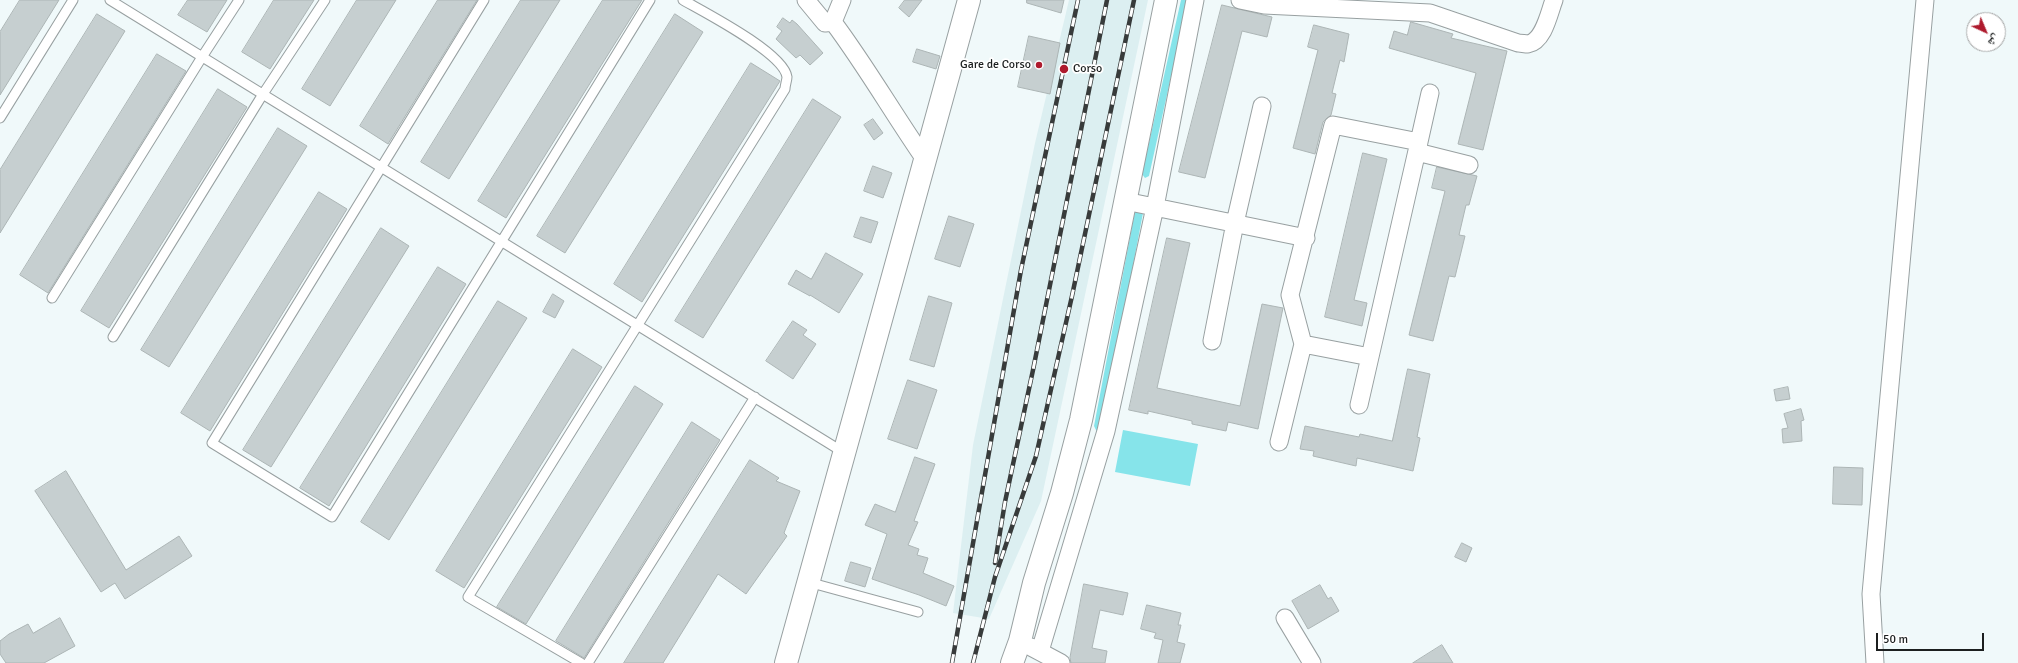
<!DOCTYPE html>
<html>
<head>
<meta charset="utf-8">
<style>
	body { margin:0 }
	#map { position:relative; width:2018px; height:663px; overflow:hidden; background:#f0f9fa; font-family:Signika,"Noto Naskh Arabic",sans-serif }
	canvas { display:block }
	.north { position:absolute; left:1966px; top:12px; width:40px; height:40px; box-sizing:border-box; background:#fff; border:1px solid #a4a5a5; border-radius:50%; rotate:136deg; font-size:11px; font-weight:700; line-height:16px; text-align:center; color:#1c1f1f }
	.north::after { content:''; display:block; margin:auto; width:14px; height:18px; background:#ae1a2d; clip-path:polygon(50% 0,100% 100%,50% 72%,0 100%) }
	.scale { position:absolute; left:1876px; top:633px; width:108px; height:18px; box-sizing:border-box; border:2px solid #1c1f1f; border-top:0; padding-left:5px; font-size:12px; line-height:14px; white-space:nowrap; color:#1c1f1f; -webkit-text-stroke:3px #fff; paint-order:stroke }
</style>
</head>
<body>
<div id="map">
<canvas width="2018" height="663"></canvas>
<div class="north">ش</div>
<div class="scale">50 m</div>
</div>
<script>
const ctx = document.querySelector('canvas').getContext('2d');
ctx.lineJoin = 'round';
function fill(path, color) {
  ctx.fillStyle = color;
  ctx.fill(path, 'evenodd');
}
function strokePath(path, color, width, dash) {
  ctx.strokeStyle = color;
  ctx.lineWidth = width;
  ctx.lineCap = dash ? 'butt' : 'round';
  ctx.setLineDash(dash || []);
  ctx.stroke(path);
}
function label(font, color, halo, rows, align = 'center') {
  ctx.font = font + ' Signika,sans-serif';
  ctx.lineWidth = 3.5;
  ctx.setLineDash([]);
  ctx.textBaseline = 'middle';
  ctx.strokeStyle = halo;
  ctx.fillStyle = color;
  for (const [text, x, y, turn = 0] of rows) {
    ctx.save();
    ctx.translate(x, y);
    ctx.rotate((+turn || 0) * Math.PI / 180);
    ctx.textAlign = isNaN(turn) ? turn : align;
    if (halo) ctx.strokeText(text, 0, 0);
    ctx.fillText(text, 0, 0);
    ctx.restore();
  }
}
fill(new Path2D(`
	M1069,0H1148L1041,501L989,619L953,613L973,445L1035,143Z`), '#dceff1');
fill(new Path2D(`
	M1181,0H1188L1149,176L1145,178L1142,174Z
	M1135,211L1143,213L1102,428L1097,432L1094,426Z
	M1123,430L1198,444L1190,486L1115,472Z`), '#86e4ea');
const building = new Path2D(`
	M20,0H59L0,95V32Z
	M188,0H227L207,32L178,15Z
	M274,0H314L270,69L242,52Z
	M357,0H396L330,106L302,89Z
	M438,0H477L388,144L360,126Z
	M521,0H560L449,179L421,162Z
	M603,0H642L506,218L478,201Z
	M905,0H922L909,17L899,8Z
	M1027,0H1064L1061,13L1027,3Z
	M1222,5L1272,17L1267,37L1242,31L1205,178L1179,172Z
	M97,14L125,31L0,233V170Z
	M675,14L703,32L565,253L537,236Z
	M783,18L790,23L792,20L797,24L823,53L810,65L800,55L796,58L776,39L782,31L777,27Z
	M1411,22L1453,34L1451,38L1507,51L1483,150L1458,144L1476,73L1389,48L1394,31L1407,35Z
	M1314,25L1349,34L1344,62L1340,60L1332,93L1336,94L1331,115L1323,122L1315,154L1293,148L1318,50L1308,47Z
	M1029,36L1060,43L1050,94L1018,87Z
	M917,49L940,56L936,69L913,62Z
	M157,54L186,71L48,293L20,275Z
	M751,63L780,81L642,302L614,284Z
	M218,89L247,107L109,328L81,311Z
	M813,99L841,117L703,338L675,321Z
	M873,119L883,133L874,140L864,125Z
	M278,128L307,146L169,367L141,350Z
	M1363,153L1387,159L1354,300L1367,303L1362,326L1325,317Z
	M873,166L892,173L883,198L864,191Z
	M1437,167L1477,176L1469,205H1466L1459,235L1465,236L1455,277L1449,276L1433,341L1409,335L1445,191L1432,188Z
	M319,192L347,209L210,431L181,413Z
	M949,216L974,224L960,267L935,259Z
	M861,217L878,222L871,243L854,237Z
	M381,228L409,246L271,467L243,450Z
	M1167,238L1190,243L1157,388L1240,406L1262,304L1283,308L1258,429L1228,422L1226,431L1192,424V421L1148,411V414L1129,410Z
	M826,253L863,274L839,313L810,295V296L788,284L796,270L811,279Z
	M438,267L466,284L329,506L300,488Z
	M553,294L564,301L555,318L543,312Z
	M929,296L952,303L934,367L910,360Z
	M498,301L527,318L389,540L361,522Z
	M793,321L807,330L803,335L816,344L793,379L766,361Z
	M573,349L602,367L464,588L436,571Z
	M1408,369L1430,374L1417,437L1420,438L1413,471L1357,458L1356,466L1313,456L1314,451L1300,449L1305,426L1359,437L1360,434L1392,441Z
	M908,380L937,390L917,449L888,439Z
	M635,386L663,404L526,624L497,607Z
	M1788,387L1790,399L1776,401L1774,390Z
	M1801,409L1804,420L1801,421L1802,441L1783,443L1782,429L1788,428L1784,414Z
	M692,422L720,440L584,658L556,641Z
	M915,457L935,464L914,521L918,522L908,545L919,549L917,555L928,558L923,573L954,586L946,606L919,595L872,579L887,534L865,525L875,504L895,512Z
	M750,460L779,478L776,481L800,491L784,533L787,536L746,594L718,574L663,663H624Z
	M1834,467L1863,468L1862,505L1833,504Z
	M66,471L126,570L179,536L192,556L125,599L115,583L101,592L35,491Z
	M1462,543L1472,548L1466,562L1455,557Z
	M851,562L871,568L865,587L845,581Z
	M1084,584L1128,593L1123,615L1100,610L1092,648L1107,651L1105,663H1071L1070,658Z
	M1320,585L1328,599L1331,597L1339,611L1308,629L1292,601Z
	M1147,605L1181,613L1178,625H1181L1177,642L1185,644L1180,663H1158L1163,640L1154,638L1156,633L1141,629Z
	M60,618L75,646L44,663H6L0,654V641L9,634L28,624L33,633Z
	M1442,645L1453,663H1413Z`);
fill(building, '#c6cfd0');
strokePath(building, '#acb5b5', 1);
const lane = new Path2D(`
	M110,0L843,452
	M484,0L212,443L332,517L650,0
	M0,118L73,0
	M52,298L202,57L239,0
	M113,337L263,94L325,0
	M808,582L918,612
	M581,663L468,597L785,89C785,85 787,80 787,77C784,53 704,12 683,0
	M588,663L755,397`);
const street = new Path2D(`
	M806,0L825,23L833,22
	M1240,0L1264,5L1430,13L1518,43C1521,43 1525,44 1528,44C1544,41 1549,13 1554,0
	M833,22C866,66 894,115 926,161
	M833,22L842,0
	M1419,142L1430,93
	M1417,152L1469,165
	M1125,201L1306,238
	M1212,341L1235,223L1262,106
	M1359,405L1419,142L1333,125L1290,295L1303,344L1370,357
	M1279,442L1303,344
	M1285,618L1312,663
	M1031,647L1061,663
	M1040,651L1106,431L1155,207L1195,0
	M1875,663L1871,594L1925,0`);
const secondary = new Path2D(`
	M1012,663L1020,641L1034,583L1062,493L1081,420L1166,0`);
const primary = new Path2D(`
	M786,663C846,442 910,221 969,0`);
strokePath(lane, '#98a0a1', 11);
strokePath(street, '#98a0a1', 19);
strokePath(secondary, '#98a0a1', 24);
strokePath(primary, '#98a0a1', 24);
strokePath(lane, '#fff', 9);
strokePath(street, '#fff', 17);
strokePath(secondary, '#fff', 22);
strokePath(primary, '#fff', 22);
const rail = new Path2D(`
	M995,563L1005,502L1033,370L1107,0
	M952,663L1021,270L1078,0
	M973,663L995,577L1036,456L1072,296L1134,0`);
strokePath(rail, '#383b3b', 4.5);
strokePath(rail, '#fff', 3, [9]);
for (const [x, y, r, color] of [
	[1039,65,4,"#ae1a2d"],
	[1064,69,5,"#ae1a2d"]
]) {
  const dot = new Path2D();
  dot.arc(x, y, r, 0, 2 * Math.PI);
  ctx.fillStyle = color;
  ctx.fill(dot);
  strokePath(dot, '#fff', 1.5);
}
label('12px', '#1c1f1f', '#fff', [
	["Gare de Corso",1031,65],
	["Corso",1073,69,"left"]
], 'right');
</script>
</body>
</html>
